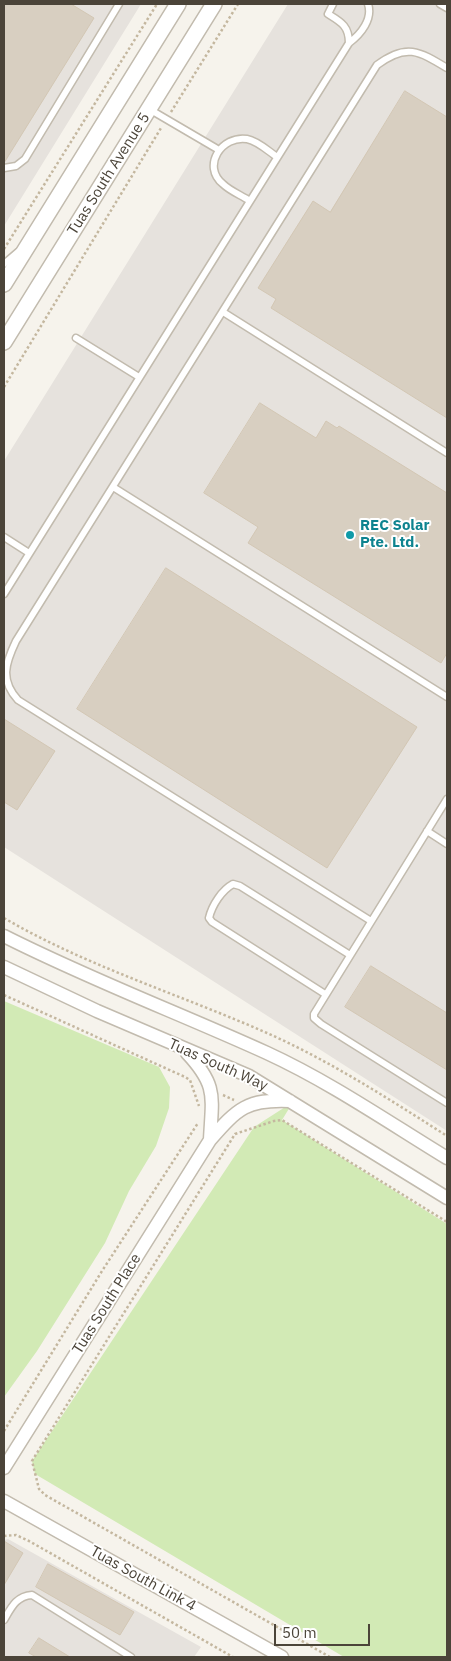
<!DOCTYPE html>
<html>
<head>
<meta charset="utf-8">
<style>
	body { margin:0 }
	#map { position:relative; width:451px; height:1661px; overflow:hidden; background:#f6f3ec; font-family:"IBM Plex Sans",sans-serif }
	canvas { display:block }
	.frame { position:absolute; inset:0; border:5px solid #4b4439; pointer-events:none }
	.scale { position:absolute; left:274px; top:1624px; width:96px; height:22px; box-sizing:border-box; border:2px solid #4b4439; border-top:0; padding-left:6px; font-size:15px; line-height:18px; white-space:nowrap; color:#4b4439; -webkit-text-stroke:4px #fff; paint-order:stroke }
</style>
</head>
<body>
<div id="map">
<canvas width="451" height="1661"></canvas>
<div class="frame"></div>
<div class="scale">50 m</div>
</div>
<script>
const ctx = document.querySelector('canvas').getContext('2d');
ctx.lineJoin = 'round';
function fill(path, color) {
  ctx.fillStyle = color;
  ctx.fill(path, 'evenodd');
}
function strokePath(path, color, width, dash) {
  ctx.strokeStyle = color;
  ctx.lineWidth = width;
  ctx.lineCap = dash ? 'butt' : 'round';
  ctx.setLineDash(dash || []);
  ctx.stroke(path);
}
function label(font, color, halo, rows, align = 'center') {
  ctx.font = font + ' "IBM Plex Sans",sans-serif';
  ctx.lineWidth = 4;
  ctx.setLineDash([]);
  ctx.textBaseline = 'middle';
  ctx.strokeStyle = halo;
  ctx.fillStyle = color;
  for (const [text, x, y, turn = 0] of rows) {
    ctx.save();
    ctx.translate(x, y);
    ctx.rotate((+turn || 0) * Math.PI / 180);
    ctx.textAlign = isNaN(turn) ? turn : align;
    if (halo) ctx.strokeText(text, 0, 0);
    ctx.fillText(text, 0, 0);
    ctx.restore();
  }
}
fill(new Path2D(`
	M4,4H141L4,226Z
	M288,4H447V1131L4,847V461Z
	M8,1539L201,1647L194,1657H4V1540Z`), '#e6e2dd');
fill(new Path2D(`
	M4,1001L159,1067L170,1087L169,1108L156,1146L129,1191L105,1243L37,1351L4,1397Z
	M293,1102L282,1120L447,1224V1657H344L35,1474L32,1461L254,1127Z`), '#d2eab5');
const building = new Path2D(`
	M4,4H71L94,18L4,163Z
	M405,91L447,117V418L271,308L276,299L258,288L313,201L330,212Z
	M260,403L316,438L326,421L337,428L339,426L447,493V653L441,663L248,543L258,527L204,493Z
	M166,568L417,727L327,868L77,709Z
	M4,719L55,751L17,810L4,802Z
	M371,966L447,1013V1070L345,1007Z
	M4,1541L23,1553L4,1585Z
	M48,1564L134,1612L120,1635L36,1587Z
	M39,1638L52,1646L70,1657H36L29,1653Z`);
fill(building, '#d8cfc1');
strokePath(building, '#d3c7b4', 1);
const service = new Path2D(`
	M333,4L328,14C341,22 349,26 349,43
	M440,4L447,8
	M149,109L219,150
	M4,168L16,166L25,159L119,4
	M250,201C241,195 230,191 223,184C201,166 222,135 247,139C258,141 268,151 277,157
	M4,264L18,252
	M223,312L447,453
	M76,338L139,377
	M113,487L447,697
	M4,537L29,553
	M4,594L349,43C361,34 373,19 368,4
	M447,799L314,1014V1018L321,1024L447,1103
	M427,831L447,844
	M371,921L18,700C0,680 5,664 16,641L377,65C406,43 419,51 447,68
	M325,994L212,922L209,918C212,905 222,890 233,884L240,886L350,955
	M4,1620C11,1608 16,1596 32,1595L131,1657`);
const minor = new Path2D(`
	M4,936C91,980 179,1013 267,1053C330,1082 388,1122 447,1158
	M4,967L97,1011L249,1076L447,1198
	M187,1053C218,1086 212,1097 210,1140
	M4,1468L210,1140C238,1108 247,1099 290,1101
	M4,1501L282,1657`);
const tertiary = new Path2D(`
	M4,284L178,4
	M4,342L214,4`);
strokePath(service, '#c2bbae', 9);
strokePath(minor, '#c2bbae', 15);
strokePath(tertiary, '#c2bbae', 18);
strokePath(new Path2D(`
	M171,112L238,4
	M4,249L157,4
	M4,387L161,128
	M4,918C84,965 181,995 267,1033C330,1061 389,1099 447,1136
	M4,995L185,1077L190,1080L199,1106
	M223,1095L234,1100
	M4,1431L102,1271L198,1123
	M4,1536L16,1535L29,1541L233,1657
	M330,1657L45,1495L39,1489L32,1461L235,1134L274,1121L282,1120L447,1222`), '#c4b79f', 2.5, [2.5, 2.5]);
strokePath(service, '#fff', 6);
strokePath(minor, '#fff', 12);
strokePath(tertiary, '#fff', 15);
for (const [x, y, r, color] of [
	[350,535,5,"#0f9aa8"]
]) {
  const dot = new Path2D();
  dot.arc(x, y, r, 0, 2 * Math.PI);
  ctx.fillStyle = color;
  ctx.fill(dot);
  strokePath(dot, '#fff', 2);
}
label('15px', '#4b4439', '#fff', [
	["Tuas South Avenue 5",109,174,-58],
	["Tuas South Way",218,1065,24],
	["Tuas South Place",107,1304,-58],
	["Tuas South Link 4",143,1579,29]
]);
label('bold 15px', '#0d838f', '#fff', [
	["REC Solar",360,526],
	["Pte. Ltd.",360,543]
], 'left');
</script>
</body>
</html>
